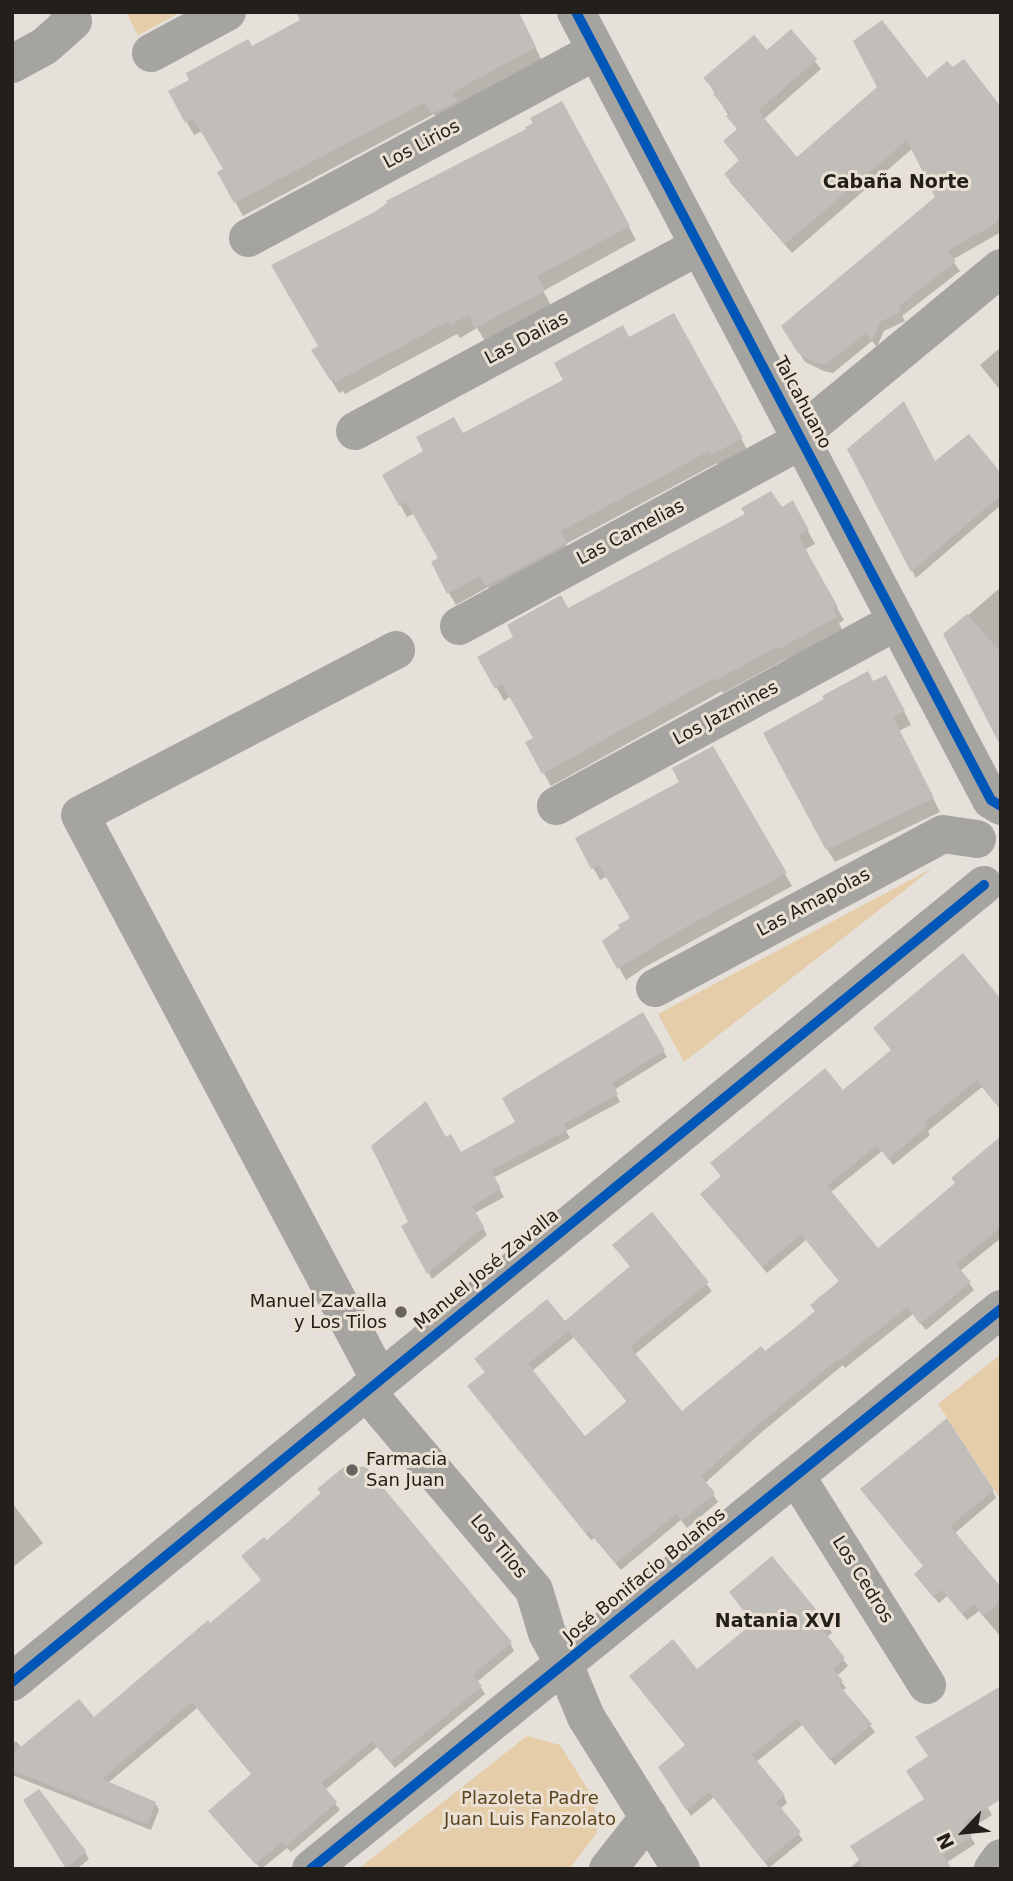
<!DOCTYPE html>
<html>
<head>
<meta charset="utf-8">
<style>
	body { margin:0 }
	#map { position:relative; width:1013px; height:1881px; overflow:hidden; background:#e5e0d9; font-family:"DejaVu Sans",sans-serif }
	canvas { display:block }
	.frame { position:absolute; inset:0; border:14px solid #23201b; pointer-events:none }
	.north { position:absolute; left:929px; top:1797px; width:70px; height:70px; -webkit-text-stroke:5px #eae1d4; paint-order:stroke; rotate:244deg; font-size:19px; font-weight:700; line-height:28px; text-align:center; color:#23201b }
	.north::after { content:''; display:block; margin:auto; width:24px; height:32px; background:#23201b; clip-path:polygon(50% 0,100% 100%,50% 72%,0 100%) }
</style>
</head>
<body>
<div id="map">
<canvas width="1013" height="1881"></canvas>
<div class="frame"></div>
<div class="north">N</div>
</div>
<script>
const ctx = document.querySelector('canvas').getContext('2d');
ctx.lineJoin = 'round';
function fill(path, color) {
  ctx.fillStyle = color;
  ctx.fill(path, 'evenodd');
}
function strokePath(path, color, width, dash) {
  ctx.strokeStyle = color;
  ctx.lineWidth = width;
  ctx.lineCap = dash ? 'butt' : 'round';
  ctx.setLineDash(dash || []);
  ctx.stroke(path);
}
function label(font, color, halo, rows, align = 'center') {
  ctx.font = font + ' "DejaVu Sans",sans-serif';
  ctx.lineWidth = 6;
  ctx.setLineDash([]);
  ctx.textBaseline = 'middle';
  ctx.strokeStyle = halo;
  ctx.fillStyle = color;
  for (const [text, x, y, turn = 0] of rows) {
    ctx.save();
    ctx.translate(x, y);
    ctx.rotate((+turn || 0) * Math.PI / 180);
    ctx.textAlign = isNaN(turn) ? turn : align;
    if (halo) ctx.strokeText(text, 0, 0);
    ctx.fillText(text, 0, 0);
    ctx.restore();
  }
}
fill(new Path2D(`
	M126,12H181L138,35Z
	M933,868L684,1062L658,1014Z
	M1001,1354V1500L938,1404Z
	M527,1736L560,1745L594,1799L597,1833L569,1869H358Z`), '#e6cda9');
fill(new Path2D(`
	M518,12L542,61L441,126L434,114L243,216L219,173L225,170L202,131L194,135L170,92L251,48Z
	M791,31L821,69L764,119L797,159L927,80L1001,110V232L952,260L960,271L902,316L905,321L884,331L877,347L872,341L833,373L824,371L805,362L783,326L937,197L913,148L792,253L731,183L726,174L740,162L725,142L738,131L706,79L767,52Z
	M569,116L636,240L543,291L551,305L485,341L477,328L460,338L457,334L345,394L343,391L339,393L314,351Z
	M673,316L748,451L720,467L717,463L566,544L572,556L495,598L488,587L456,605L449,593L441,559L415,513L407,517L384,475L566,381L629,339Z
	M1001,347V391L980,365Z
	M849,449L935,464L1000,494L1001,505L916,578Z
	M781,509L800,516L815,544L804,550L844,620L839,623L843,631L788,661L786,659L723,693L722,691L551,786L527,743L535,738L511,696L504,701L480,657L568,610Z
	M1001,587V743L945,635Z
	M873,684L893,690L911,725L899,731L940,812L835,862L827,849Z
	M712,748L792,886L645,967L626,980L604,941L632,919L608,876L600,880L577,839L682,782Z
	M1001,1002V1110L982,1087L928,1131L930,1135L893,1165L882,1151L830,1193L877,1250L957,1184L1001,1139V1238L960,1271L974,1290L926,1330L913,1314L845,1368L843,1365L763,1431L705,1483L718,1502L687,1528L681,1520L621,1570L594,1538L591,1540L469,1387L565,1323L631,1268L614,1245L651,1214L712,1291L634,1355L682,1413L765,1353L816,1312L840,1282L806,1240L767,1273L702,1194L722,1178L712,1164L843,1093ZM574,1337L628,1403L585,1438L532,1371Z
	M642,1014L667,1057L614,1090L620,1102L566,1131L570,1138L493,1178L504,1197L475,1213L487,1235L432,1279L404,1226L410,1223L445,1139L460,1154L517,1123Z
	M992,1490L996,1498L954,1534L1001,1590V1637L979,1611L967,1620L947,1596L939,1603L920,1581L925,1567L867,1496Z
	M12,1503L43,1543L12,1568Z
	M731,1593L828,1626L832,1633L826,1637L848,1666L837,1676L846,1688L842,1691L875,1732L835,1765L802,1725L756,1762L784,1796L787,1803L780,1809L803,1840L769,1868L714,1797L691,1816L664,1774L686,1746L697,1671L755,1624Z
	M510,1643L514,1651L477,1682L485,1694L395,1768L377,1747L325,1790L340,1810L291,1852L287,1848L261,1869L220,1824L215,1816L253,1776L197,1708L108,1783L155,1803L159,1810L151,1830L12,1775V1744L16,1741L22,1748L94,1719Z
	M1001,1686V1792L985,1803L992,1815L967,1831L975,1844L946,1863L948,1869H849L926,1800L930,1757L918,1738Z
	M26,1800L85,1852L89,1859L77,1869H67Z`), '#0003');
fill(new Path2D(`
	M296,12H519L536,47L453,92L457,101L432,114L425,102L234,203L217,172L223,169L193,118L185,123L168,91L189,80L186,73L248,39L252,46L300,20Z
	M882,20L927,78L947,61L953,67L964,59L1001,107V218L991,226L947,251L956,261L898,307L901,311L880,322L872,340L865,333L827,364L817,363L798,353L781,326L935,197L907,140L785,244L724,174L739,160L723,141L737,129L726,116L729,113L713,94L716,92L703,78L754,35L767,50L791,29L817,59L758,111L797,157L877,87L853,41Z
	M562,101L630,226L537,276L545,291L475,328L469,315L450,325L448,321L336,382L334,378L330,380L311,350L318,346L271,265L350,225L376,211L387,203L386,201L526,129L525,127L533,123L530,118Z
	M674,313L743,438L711,455L709,451L561,531L567,543L486,586L480,576L447,594L431,562L438,558L406,502L399,506L382,475L423,451L416,437L454,417L463,433L563,380L554,363L623,325L629,337Z
	M904,401L935,461L969,434L1001,473V495L911,572L847,449Z
	M771,491L782,507L793,500L799,512L809,530L798,536L838,607L833,609L837,617L779,649L777,647L714,681L713,679L542,774L525,742L533,738L502,684L495,689L477,657L513,637L507,625L561,595L568,608L745,514L741,508Z
	M967,614L1001,653V747L943,634Z
	M868,671L873,681L886,675L905,711L893,717L934,798L826,850L763,733L824,699L822,696Z
	M713,746L787,873L691,924L617,969L602,941L620,928L618,925L630,918L599,865L591,869L575,838L679,782L672,768Z
	M963,953L1001,999V1110L977,1080L924,1123L927,1126L888,1159L877,1145L827,1186L878,1248L955,1183L951,1178L1001,1136V1227L956,1264L971,1282L920,1324L907,1307L839,1361L838,1359L759,1424L701,1476L715,1493L682,1521L676,1514L616,1563L589,1531L586,1534L467,1386L485,1372L474,1359L547,1299L565,1321L630,1266L612,1245L652,1212L709,1282L630,1347L682,1411L761,1346L765,1351L791,1331L815,1311L810,1305L839,1281L801,1234L762,1267L700,1194L721,1176L710,1163L825,1068L843,1090L891,1050L873,1028ZM568,1331L627,1401L585,1436L528,1364Z
	M643,1012L665,1050L612,1083L618,1094L564,1124L568,1130L491,1170L501,1189L472,1206L484,1227L427,1274L401,1226L408,1222L371,1146L426,1101L446,1137L451,1134L461,1152L515,1122L502,1098Z
	M947,1418L994,1490L950,1526L1001,1587V1601L983,1616L974,1604L962,1614L942,1590L933,1597L914,1574L923,1566L860,1489Z
	M345,1466L366,1467L512,1642L473,1675L482,1686L390,1762L372,1741L321,1783L337,1802L286,1846L282,1842L255,1864L208,1811L251,1774L192,1702L102,1779L156,1802L147,1824L12,1770V1754L79,1699L94,1717L208,1620L210,1623L261,1580L241,1556L264,1537L267,1540L321,1493L317,1489Z
	M772,1556L829,1625L823,1630L845,1658L833,1669L843,1681L838,1684L872,1724L830,1760L797,1719L752,1755L785,1795L776,1802L801,1832L764,1862L709,1792L686,1810L658,1767L685,1745L629,1676L673,1639L697,1669L753,1623L729,1592Z
	M1001,1686V1799L964,1823L972,1836L943,1855L952,1869H865L850,1846L924,1799L906,1771L928,1756L915,1737Z
	M39,1789L86,1851L66,1869L23,1800Z`), '#c1beb9');
strokePath(new Path2D(`
	M576,12L991,800L1001,806
	M151,53L227,12
	M12,64L45,46L73,21L69,12
	M248,238L596,51
	M355,431L699,246
	M799,435L1001,268
	M459,626L802,440
	M556,806L897,621
	M655,988L943,834L977,839
	M380,1380L80,815L396,650
	M366,1391L534,1590L547,1633L564,1664L586,1717L681,1869
	M796,1476L927,1685
	M12,1682L984,885
	M311,1869L1001,1309
	M608,1869L649,1817
	M993,1869L1001,1858`), '#a5a4a1', 38);
strokePath(new Path2D(`
	M576,12L991,800L1001,806
	M12,1682L984,885
	M311,1869L1001,1309`), '#0057b8', 10);
for (const [x, y, r, color] of [
	[401,1312,7,"#67635e"],
	[352,1470,7,"#67635e"]
]) {
  const dot = new Path2D();
  dot.arc(x, y, r, 0, 2 * Math.PI);
  ctx.fillStyle = color;
  ctx.fill(dot);
  strokePath(dot, '#eae1d4', 2.5);
}
label('18px', '#23201b', '#eae1d4', [
	["Los Lirios",422,145,-28],
	["Las Dalias",527,339,-28],
	["Talcahuano",802,403,62],
	["Las Camelias",631,533,-28],
	["Los Jazmines",726,714,-28],
	["Las Amapolas",814,903,-28],
	["Manuel José Zavalla",487,1270,-39],
	["Los Tilos",498,1547,50],
	["José Bonifacio Bolaños",645,1576,-39],
	["Los Cedros",862,1580,58]
]);
label('18px', '#23201b', '#eae1d4', [
	["Manuel Zavalla",387,1302],
	["y Los Tilos",387,1323],
	["Farmacia",366,1460,"left"],
	["San Juan",366,1481,"left"]
], 'right');
label('18px', '#5b441e', '#eae1d4', [
	["Plazoleta Padre",530,1799],
	["Juan Luis Fanzolato",530,1820]
]);
label('bold 19px', '#23201b', '#eae1d4', [
	["Cabaña Norte",896,183],
	["Natania XVI",778,1622]
]);
</script>
</body>
</html>
